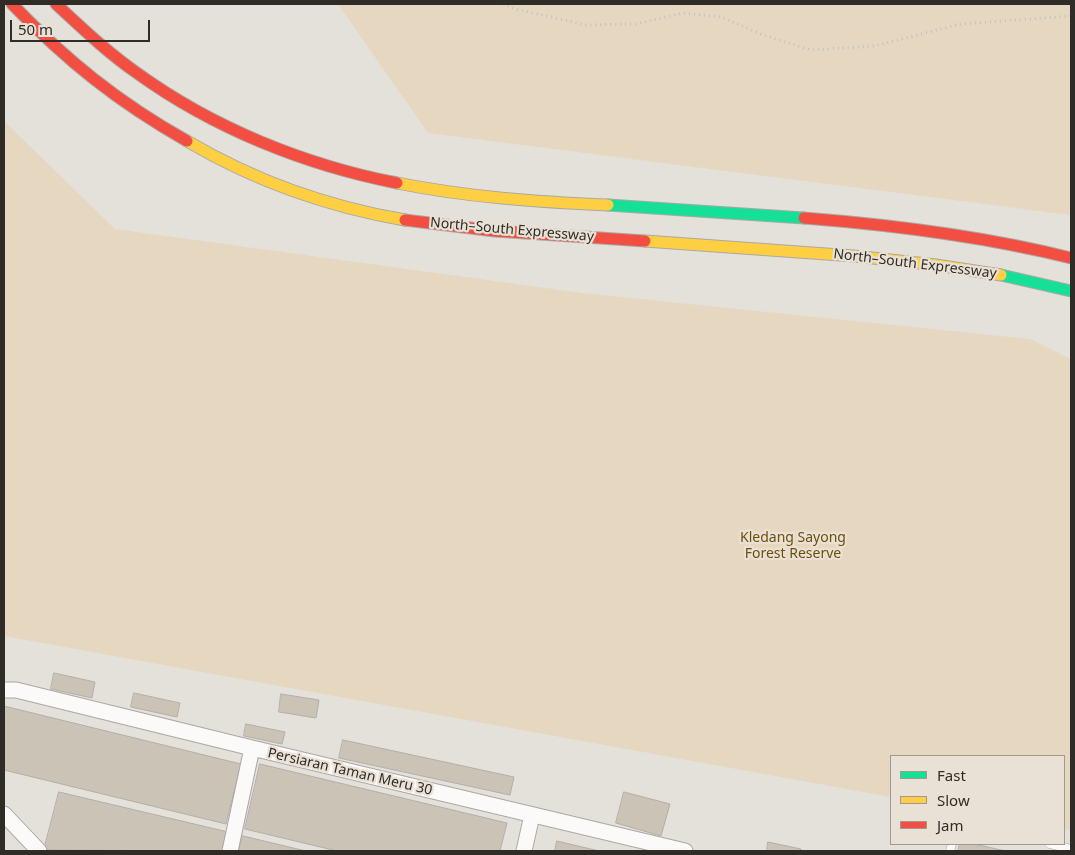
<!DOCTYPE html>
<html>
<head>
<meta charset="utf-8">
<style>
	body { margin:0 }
	#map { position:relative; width:1075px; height:855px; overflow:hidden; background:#e4e0da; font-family:"Noto Sans",sans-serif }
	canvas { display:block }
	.frame { position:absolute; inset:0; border:5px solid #2f2c27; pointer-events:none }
	.legend { position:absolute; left:890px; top:755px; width:175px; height:90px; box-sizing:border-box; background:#e9e1d5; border:1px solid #9f998f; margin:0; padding:6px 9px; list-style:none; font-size:15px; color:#2f2c27 }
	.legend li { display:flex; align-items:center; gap:10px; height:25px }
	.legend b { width:25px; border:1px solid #9f998f }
	.scale { position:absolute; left:10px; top:20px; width:140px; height:22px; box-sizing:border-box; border:2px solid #2f2c27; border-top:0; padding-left:6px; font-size:15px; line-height:18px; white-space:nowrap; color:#2f2c27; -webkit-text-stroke:4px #e9e1d5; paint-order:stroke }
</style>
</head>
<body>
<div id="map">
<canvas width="1075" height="855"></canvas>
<div class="frame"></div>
<ul class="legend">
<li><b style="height:6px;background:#16e098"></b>Fast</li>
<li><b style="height:6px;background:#ffcf43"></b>Slow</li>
<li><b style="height:6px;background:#f24e42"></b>Jam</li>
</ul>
<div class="scale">50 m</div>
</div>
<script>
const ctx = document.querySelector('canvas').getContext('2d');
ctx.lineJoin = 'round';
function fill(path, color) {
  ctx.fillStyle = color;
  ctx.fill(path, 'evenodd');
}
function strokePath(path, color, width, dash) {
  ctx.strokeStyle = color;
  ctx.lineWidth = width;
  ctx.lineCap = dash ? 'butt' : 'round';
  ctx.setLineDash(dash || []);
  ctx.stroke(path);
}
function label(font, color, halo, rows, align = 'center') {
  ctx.font = font + ' "Noto Sans",sans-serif';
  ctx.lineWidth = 4.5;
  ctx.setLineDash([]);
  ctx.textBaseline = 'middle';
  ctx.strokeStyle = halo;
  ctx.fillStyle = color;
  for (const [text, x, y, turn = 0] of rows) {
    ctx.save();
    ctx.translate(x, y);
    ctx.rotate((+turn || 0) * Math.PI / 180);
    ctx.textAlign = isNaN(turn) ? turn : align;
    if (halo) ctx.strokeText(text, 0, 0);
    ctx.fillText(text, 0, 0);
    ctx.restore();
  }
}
fill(new Path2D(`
	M338,4H1071V215L428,133Z
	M4,121L115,229L582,293L1030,339L1071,359V830L1064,829V756H891V797L4,636Z`), '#e6d8c0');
const building = new Path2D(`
	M54,673L95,682L92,698L51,689Z
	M134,693L180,703L177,717L131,707Z
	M281,694L319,700L316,718L279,712Z
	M4,706L241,764L226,824L4,770Z
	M246,724L285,732L282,744L244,736Z
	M343,740L514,777L510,795L339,758Z
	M260,764L507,823L500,851H337L245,829Z
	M59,792L228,832L223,851L44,850Z
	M624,792L670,804L661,836L616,823Z
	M243,836L306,851H239Z
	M557,841L599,851H555Z
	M768,842L801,849V851H767Z
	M960,844H974L1006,851H958Z`);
fill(building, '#cbc3b5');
strokePath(building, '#b2aeaa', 1);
const lane = new Path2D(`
	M1050,844L1071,849
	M950,851L952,844`);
const street = new Path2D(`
	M4,690H16L252,748L685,851
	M4,814L39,851
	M230,851L252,748
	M524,851L532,815`);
const fast = new Path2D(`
	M608,205L804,218
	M1001,275L1071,291`);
const slow = new Path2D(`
	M187,141C253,180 329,207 405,220
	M397,183C467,197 537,202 608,205
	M645,241L854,256L936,265L1001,275`);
const jam = new Path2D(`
	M12,4C67,61 118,102 187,141
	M56,4C82,28 108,53 137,73C213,128 305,165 397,183
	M804,218C894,225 983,236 1071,258
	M405,220L495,231L645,241`);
strokePath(lane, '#aba8a4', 9);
strokePath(street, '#aba8a4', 17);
strokePath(fast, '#aba8a4', 13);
strokePath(slow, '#aba8a4', 13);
strokePath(jam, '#aba8a4', 13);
strokePath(new Path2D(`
	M503,4L516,9L586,25L636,24L684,13L721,17L763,35L811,50L874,46L960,24L1071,16`), '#c2c1bf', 3, [1, 4]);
strokePath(lane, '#fbfaf9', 8);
strokePath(street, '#fbfaf9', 15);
strokePath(fast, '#16e098', 11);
strokePath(slow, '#ffcf43', 11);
strokePath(jam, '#f24e42', 11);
label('14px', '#2f2c27', '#e9e1d5', [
	["North–South Expressway",512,230,5],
	["North–South Expressway",915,264,7],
	["Persiaran Taman Meru 30",350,772,13]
]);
label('14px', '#6e4f0a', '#e9e1d5', [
	["Kledang Sayong",793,538],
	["Forest Reserve",793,554]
]);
</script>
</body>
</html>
